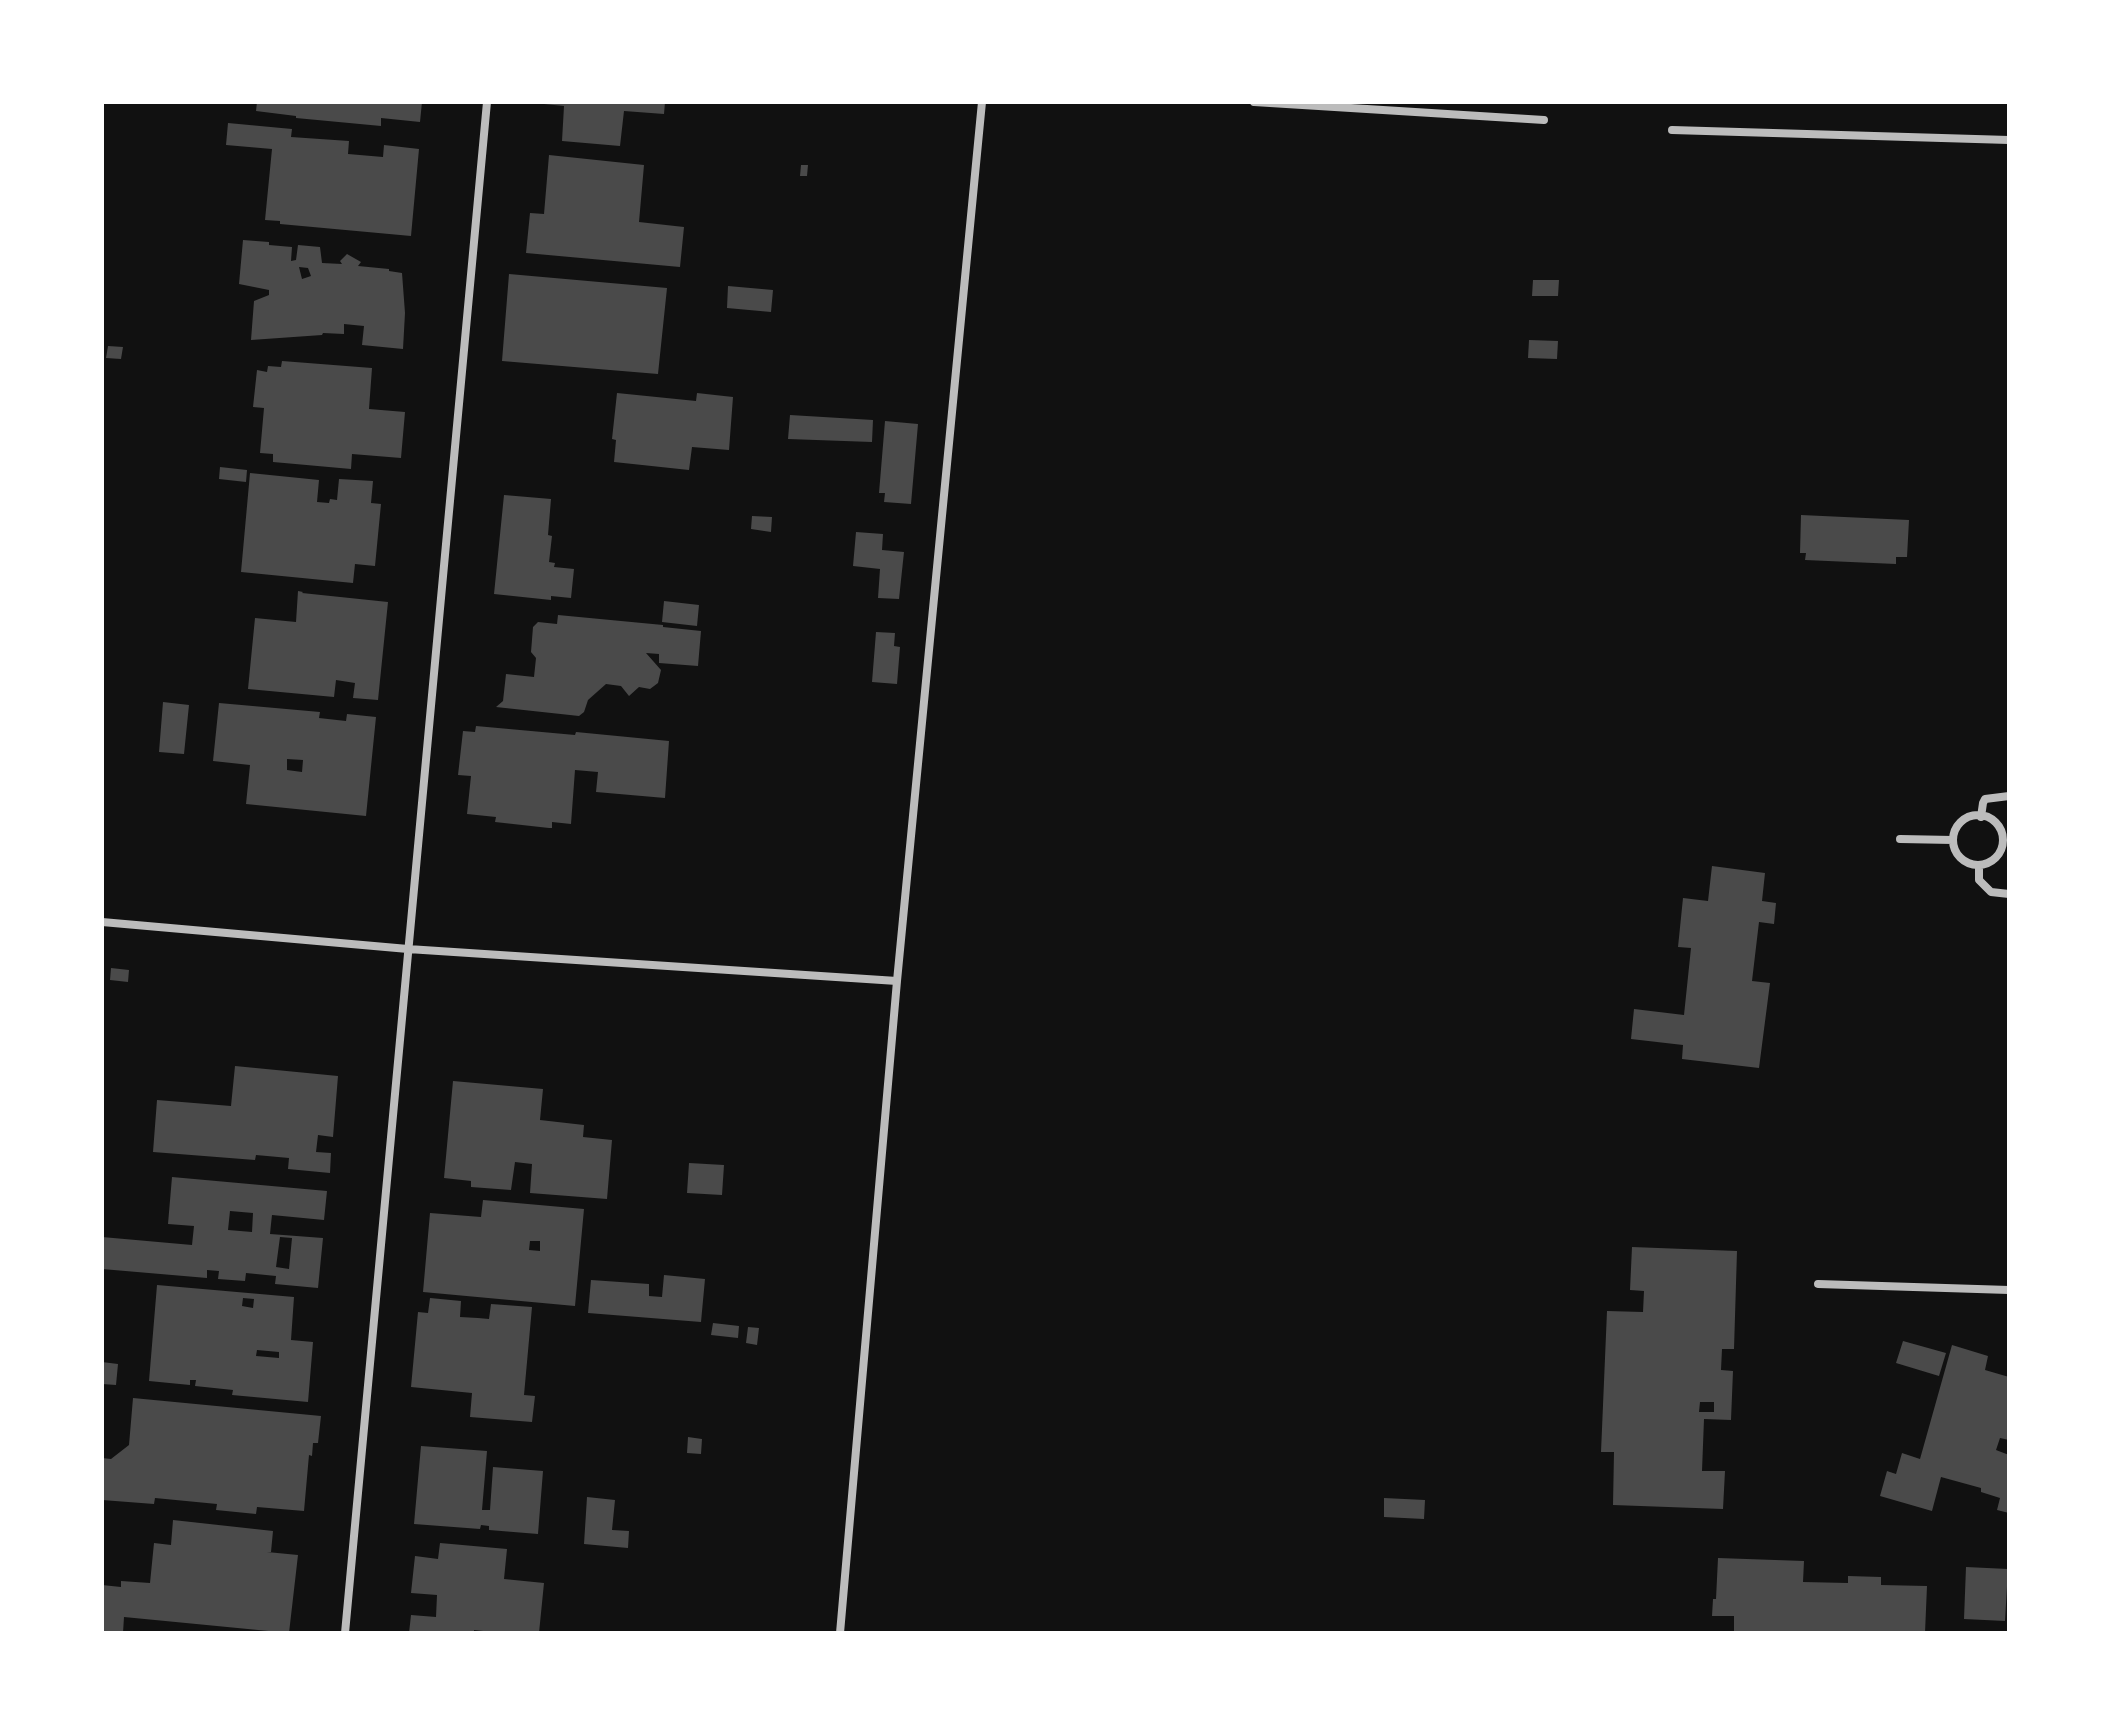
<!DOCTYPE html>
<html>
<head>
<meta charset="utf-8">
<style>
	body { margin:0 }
	#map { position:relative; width:2111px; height:1735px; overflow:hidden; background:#111; font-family:Ubuntu,sans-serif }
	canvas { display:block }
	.frame { position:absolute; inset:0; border:104px solid #fff; pointer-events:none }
</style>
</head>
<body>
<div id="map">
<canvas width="2111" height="1735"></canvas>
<div class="frame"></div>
</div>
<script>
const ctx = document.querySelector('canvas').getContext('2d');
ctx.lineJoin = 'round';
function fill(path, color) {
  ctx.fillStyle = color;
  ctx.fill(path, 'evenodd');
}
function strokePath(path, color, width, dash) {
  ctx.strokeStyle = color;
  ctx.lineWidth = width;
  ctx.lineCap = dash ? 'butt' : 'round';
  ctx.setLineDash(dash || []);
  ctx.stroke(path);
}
fill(new Path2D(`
	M257,102H422L420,122L381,118V126L296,118V116L256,111Z
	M545,102H665L664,114L624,111L620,146L562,141L564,106L544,104Z
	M228,123L292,129L291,137L349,141L348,154L383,157L384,145L419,149L411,236L280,224V221L265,220L272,149L226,145Z
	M549,155L644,165L639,222L684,227L680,267L526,253L530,213L544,214Z
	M801,165H808L807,176H800Z
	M243,240L269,242V245L292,247L291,261L296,260L298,245L320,247L322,263L342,264L340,261L347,254L361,262L358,266L389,269V271L402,273L405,313L403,349L362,345L364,326L344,324V334L323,333L322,335L251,340L254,301L269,295V290L239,284ZM299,267L308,268L311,276L302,279Z
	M509,274L667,288L658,374L502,361Z
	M1533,280H1559L1558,296H1532Z
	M728,286L773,290L771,312L727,308Z
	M1529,340L1558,341L1557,359L1528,358Z
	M108,346L123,347L121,359L106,358Z
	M282,361L372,368L369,409L405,412L401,458L352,454L351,469L273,462V454L260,453L264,408L253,407L257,370L267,372L268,366L281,367Z
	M617,393L696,401L697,393L733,397L729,450L692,447L689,470L614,462L616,440L612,439Z
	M790,415L873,420L872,442L788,439Z
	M885,421L918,424L911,504L884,502L885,493H879Z
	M220,467L247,470L246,482L219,479Z
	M250,473L319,480L317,502L329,503L330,499L337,500L339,479L373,481L371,503L381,504L375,566L355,564L353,583L241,572Z
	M504,495L551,499L548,535L552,536L549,562L555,563L554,567L574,569L571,598L551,596V600L494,594Z
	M1801,515L1909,520L1907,557H1896V564L1805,560L1806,553H1800Z
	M752,516L772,517L771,532L751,529Z
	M856,532L883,534L882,550L904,552L899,599L878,598L880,569L853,566Z
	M298,591L303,592L302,593L388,602L378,700L353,698L355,683L336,680L334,697L248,689L255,618L296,622Z
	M664,601L699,605L697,626L662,622Z
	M558,615L663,625V627L701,631L698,666L659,663V654L646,653L661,670L658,683L650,689L639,687L629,696L621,686L606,684L588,700L584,712L579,716L496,707L503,701L506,674L534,677L536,658L531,652L533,627L538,622L557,624Z
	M876,632L895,633L894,646L900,647L897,684L872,682Z
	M163,702L189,705L184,754L159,752Z
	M219,703L320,712L319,718L346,721L347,714L376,717L366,816L246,804L250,765L213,761ZM287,759L303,760L302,772L287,770Z
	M476,726L575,735L576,732L669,741L665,798L596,792L598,772L575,770L571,824L552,822V828H549L495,822L496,817L467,814L471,776L458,775L463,731L475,732Z
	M1712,866L1765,873L1762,901L1776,903L1774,924L1759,922L1752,981L1770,983L1759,1068L1682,1059L1683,1045L1631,1039L1634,1009L1684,1015L1691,948L1678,947L1683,898L1708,901Z
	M111,968L129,970L128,982L110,980Z
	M235,1066L338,1076L333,1137L318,1135L316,1152L331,1153L330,1173L288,1169L289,1158L256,1155L255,1160L153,1152L157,1100L231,1106Z
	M453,1081L543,1089L540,1120L584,1125L583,1137L612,1140L607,1199L530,1193L532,1164L515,1162L511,1190L471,1187V1181L444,1178Z
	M689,1163L724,1165L722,1195L687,1193Z
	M172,1177L327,1191L324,1220L272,1215L271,1224L270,1234L323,1238L318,1288L275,1284L276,1276L246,1273L245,1281L218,1279L219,1271L207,1270V1278L102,1269V1237L192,1245L194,1226L168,1224ZM230,1211L253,1213L252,1232L228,1230ZM280,1237L292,1238L289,1269L276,1267Z
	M483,1200L584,1209L575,1306L423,1292L430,1213L481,1217ZM530,1241H540V1251L529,1250Z
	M1632,1247L1737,1251L1734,1349H1722L1721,1370L1733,1371L1731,1420L1704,1419L1702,1471H1725L1723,1509L1613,1505L1614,1452H1601L1607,1311L1643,1312L1644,1291L1630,1290ZM1700,1402H1714V1412H1699Z
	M664,1275L705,1279L701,1322L588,1313L591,1280L649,1284V1296L662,1297Z
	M157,1285L294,1297L291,1340L313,1342L308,1402L232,1395L233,1390L195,1386L196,1380H190V1385L149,1381ZM243,1298L254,1299L253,1308L242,1306ZM257,1350L279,1352V1358L256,1356Z
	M430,1298L461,1301L460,1317L478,1318L489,1319L491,1304L532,1307L524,1395L535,1396L532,1422L470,1417L472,1393L411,1387L418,1312L428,1313Z
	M713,1323L739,1326L738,1338L711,1335Z
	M748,1327L759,1328L757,1345L746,1343Z
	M1903,1341L1946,1353L1939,1376L1896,1363Z
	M1952,1345L1988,1356L1985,1370L2009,1377V1440L2000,1438L1996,1450L2009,1455V1513L1997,1510L2000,1498L1981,1492V1488L1941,1477L1932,1511L1880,1496L1887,1471L1896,1474L1902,1453L1920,1459Z
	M102,1362L118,1364L116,1385L102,1384Z
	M133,1398L321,1416L318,1443H313L312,1456L309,1455L304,1511L257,1507L256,1514L216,1510L217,1504L155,1498L154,1504L102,1500V1458L111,1459L129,1445Z
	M688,1437L702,1439L701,1454L687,1453Z
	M421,1446L487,1451L482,1510H490L493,1467L543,1471L538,1534L489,1530V1526L481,1525L480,1529L414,1524Z
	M587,1497L615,1500L612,1530L629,1531L628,1548L584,1544Z
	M1384,1498L1425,1500L1424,1519L1384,1517Z
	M173,1520L273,1531L271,1552H267L298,1555L289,1633L124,1617L123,1633H102V1585L121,1587V1581L150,1583L154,1543L171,1545Z
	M440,1543L507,1549L504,1579L544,1583L539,1633H483V1631L474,1630V1633H409L411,1615L436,1617L437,1595L411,1593L415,1556L438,1559Z
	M1718,1558L1804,1561L1803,1582L1848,1583V1576L1881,1577V1585L1927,1586L1925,1633H1734V1616H1712L1713,1599H1716Z
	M1966,1567L2008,1569L2005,1621L1964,1619Z`), '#4a4a4a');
strokePath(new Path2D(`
	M1254,102L1544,120
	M1672,130L2009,140
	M1953 840a25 25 0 1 1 50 0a25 25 0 1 1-50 0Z
	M1981,817L1983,803L1985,799L2009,796
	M1900,839L1953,840
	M1979,865V880L1991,892L2009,894
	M102,922L408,949L897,981
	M1818,1284L2009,1290
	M345,1633L487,102
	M840,1633L897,981L982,102`), '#bcbcbc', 8);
</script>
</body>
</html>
